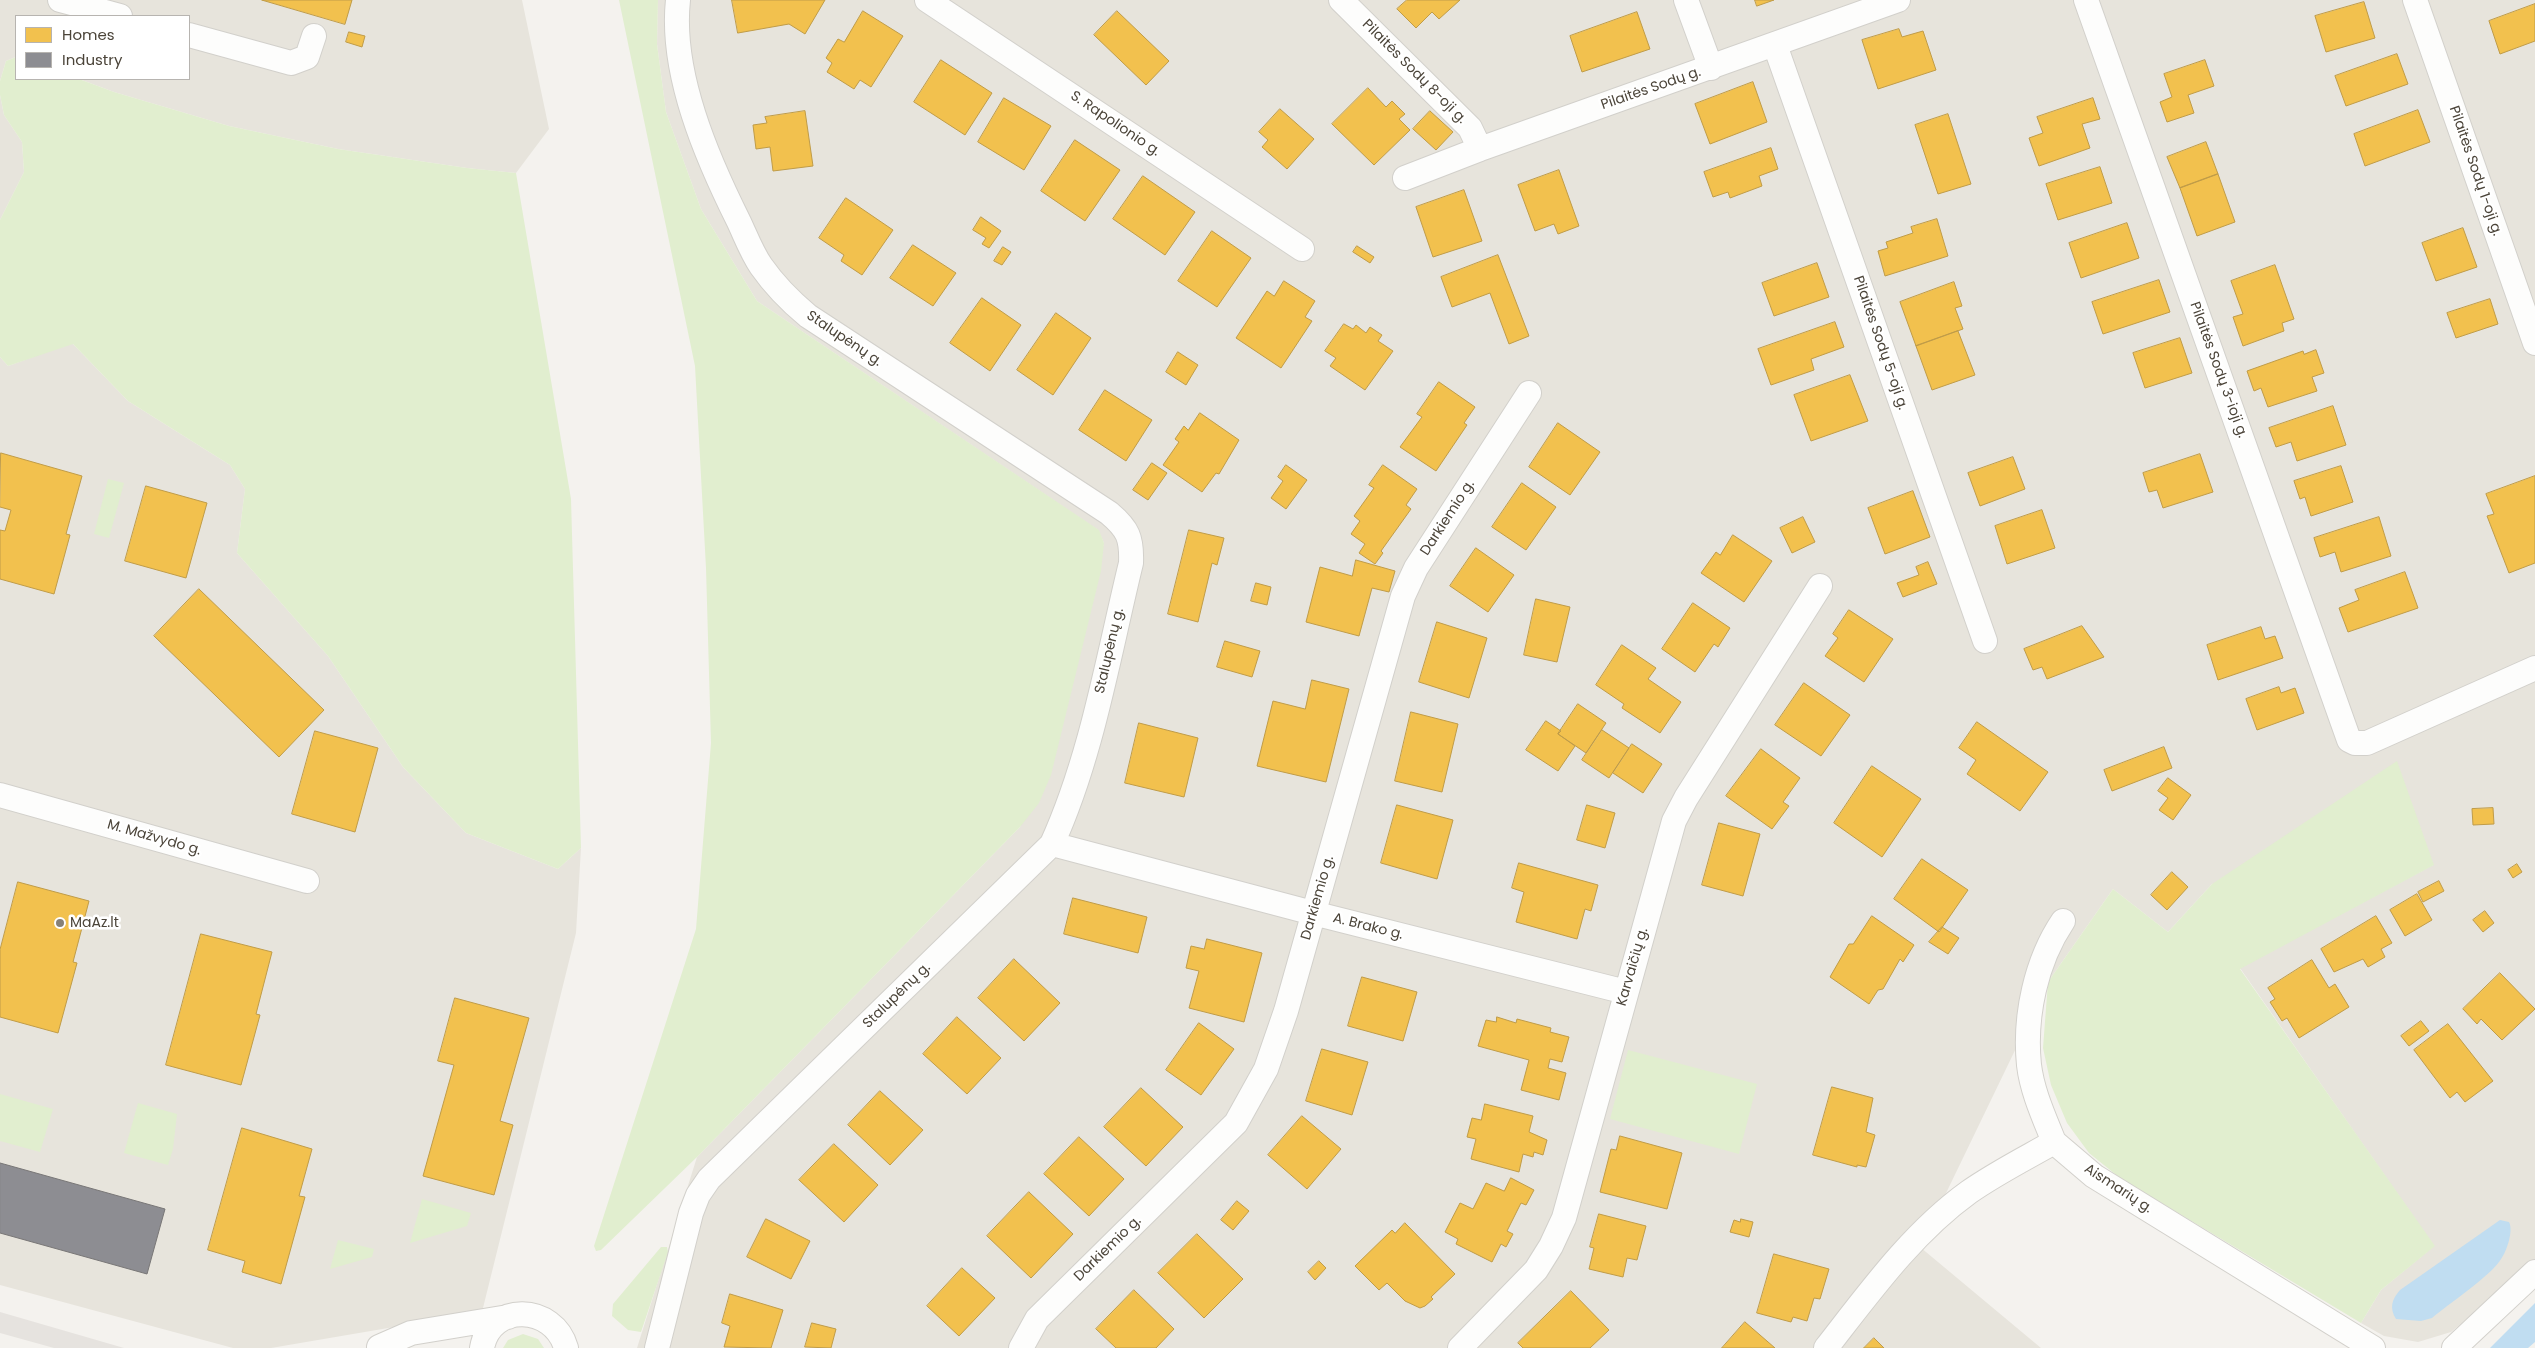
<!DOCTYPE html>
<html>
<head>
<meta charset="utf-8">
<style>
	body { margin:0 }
	#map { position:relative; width:2535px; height:1348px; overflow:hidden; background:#f4f2ee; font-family:Poppins,sans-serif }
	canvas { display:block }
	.legend { position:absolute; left:15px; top:15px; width:175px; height:65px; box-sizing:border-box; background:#fff; border:1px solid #b7b4b0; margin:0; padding:6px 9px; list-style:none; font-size:15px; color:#4b4439 }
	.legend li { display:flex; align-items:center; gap:10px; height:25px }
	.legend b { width:25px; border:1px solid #b7b4b0 }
</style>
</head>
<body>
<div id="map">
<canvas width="2535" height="1348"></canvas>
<ul class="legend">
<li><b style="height:14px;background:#f2c14e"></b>Homes</li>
<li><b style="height:14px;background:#8d8d92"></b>Industry</li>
</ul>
</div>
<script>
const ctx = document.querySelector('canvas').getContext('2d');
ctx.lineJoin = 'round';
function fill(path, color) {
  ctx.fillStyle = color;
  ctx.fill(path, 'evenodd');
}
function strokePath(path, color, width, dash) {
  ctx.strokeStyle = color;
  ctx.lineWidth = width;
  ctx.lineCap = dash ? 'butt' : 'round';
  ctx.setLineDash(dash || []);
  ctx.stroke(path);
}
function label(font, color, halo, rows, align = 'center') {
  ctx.font = font + ' Poppins,sans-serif';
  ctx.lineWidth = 5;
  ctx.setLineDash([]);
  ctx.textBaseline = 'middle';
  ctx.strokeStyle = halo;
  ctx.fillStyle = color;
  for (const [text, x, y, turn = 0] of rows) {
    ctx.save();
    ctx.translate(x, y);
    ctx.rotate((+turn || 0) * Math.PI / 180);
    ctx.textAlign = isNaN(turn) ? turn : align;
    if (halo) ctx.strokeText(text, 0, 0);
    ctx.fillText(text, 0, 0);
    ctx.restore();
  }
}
fill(new Path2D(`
	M0,0H522L549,129L516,173L467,168L338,149L229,126L114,92L79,79H189V16H16V57L6,61L0,81Z
	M658,0H2535V1262L2451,1332L2418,1342L2384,1336L2361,1323L2381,1290L2434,1246L2240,968L2433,865L2212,884L2168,932L2113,889L2048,982L1920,1247L2041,1348H637L697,1157L1020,827L1104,543L1098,530L757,301L701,209L666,112L657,44Z
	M0,95L4,115L22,142L24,172L0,220Z
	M72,343L128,401L230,465L245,489L237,553L328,656L403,767L466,833L558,869L581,848L576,933L482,1312L271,1348H233L0,1285V357L8,366Z`), '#e7e4dc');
fill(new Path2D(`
	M619,0H658L657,44L666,112L701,209L757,301L1099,530L1104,543L1101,571L1051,775L1039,803L1020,827L697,1157L601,1250L596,1251L594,1246L696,929L711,743L706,568L695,366Z
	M16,57V79H79L114,92L229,126L338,149L467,168L516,173L571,499L581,848L558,869L466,833L403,767L328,656L237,553L245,489L230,465L128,401L73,344L8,366L0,357V220L24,172L22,142L4,115L0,95V81L6,61Z
	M108,479L124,483L109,538L94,534Z
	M2397,761L2434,865L2240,969L2435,1246L2381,1290L2361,1323L2120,1178L2089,1153L2067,1123L2051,1085L2043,1048L2048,982L2113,889L2168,932L2212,884Z
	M1628,1050L1757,1084L1739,1154L1610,1119Z
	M0,1094L53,1109L40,1152L0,1141Z
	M138,1103L177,1114L173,1149L168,1165L124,1153Z
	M422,1199L471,1213L467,1226L410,1243Z
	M338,1240L374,1249L372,1257L330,1269Z
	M661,1247H667L668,1252L641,1332L628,1330L612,1316L613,1304Z
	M523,1334L538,1339L544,1348H503L508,1340Z`), '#e1eecf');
fill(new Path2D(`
	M0,1312L124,1348H54L0,1333Z`), '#e6e3df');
fill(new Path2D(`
	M2500,1220L2509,1222C2514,1231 2506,1254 2499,1262C2486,1279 2450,1303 2432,1318L2421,1321L2396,1319C2389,1308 2392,1299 2400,1290Z
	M2535,1303V1342L2528,1348H2490Z`), '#c0ddf1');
const homes = new Path2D(`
	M262,0H352L345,24Z
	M732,0H825L805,34L789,24L738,33Z
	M1407,0H1460L1439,19L1432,12L1416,28L1397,9Z
	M1755,0H1774L1757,6Z
	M2364,2L2375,38L2326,52L2315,16Z
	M2535,4V41L2500,54L2489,21Z
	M863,11L903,36L871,87L860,80L854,89L827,72L832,63L826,58L838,39L844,42Z
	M1117,11L1169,61L1146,85L1094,35Z
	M1637,12L1650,49L1582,72L1570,36Z
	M1899,29L1902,37L1923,31L1936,70L1878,89L1862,40Z
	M349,32L365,36L362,47L346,42Z
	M2397,54L2408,84L2346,106L2335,76Z
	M941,60L992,93L965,135L914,102Z
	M2205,60L2214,86L2188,95L2194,113L2167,122L2160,102L2172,97L2164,74Z
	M1753,82L1767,122L1710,144L1695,104Z
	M1368,88L1386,107L1392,101L1405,114L1399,119L1410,130L1374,165L1332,124Z
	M1004,98L1051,126L1024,170L978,142Z
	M2093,98L2100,119L2082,124L2090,148L2039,166L2029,138L2043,133L2037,117Z
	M1280,109L1314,139L1287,169L1262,147L1268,140L1259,132Z
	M2418,110L2430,142L2365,166L2354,134Z
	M805,111L813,166L773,171L770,147L756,149L753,125L767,123L765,117Z
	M1430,111L1453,132L1436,150L1413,129Z
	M1948,114L1971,184L1938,194L1915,125Z
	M1075,140L1120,170L1085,221L1041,191Z
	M2206,142L2218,174L2180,188L2167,157Z
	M1771,148L1778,169L1759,176L1762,186L1730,198L1728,192L1713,197L1704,172Z
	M2100,167L2112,203L2058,220L2046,184Z
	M1559,170L1579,226L1558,234L1554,224L1535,231L1518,185Z
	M2218,174L2235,222L2197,236L2180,188Z
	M1143,176L1195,212L1165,255L1113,219Z
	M1464,190L1482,241L1433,257L1416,207Z
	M846,198L893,230L862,275L841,261L844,255L819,238Z
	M981,217L1001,231L989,248L982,244L986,238L973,230Z
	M1937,219L1948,256L1885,276L1878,251L1888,248L1886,242L1913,233L1911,227Z
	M2127,223L2139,258L2081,278L2069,243Z
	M2463,228L2477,267L2436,281L2422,243Z
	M1212,231L1251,258L1217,307L1178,281Z
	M913,245L956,273L933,306L890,278Z
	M1357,246L1374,257L1370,263L1353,252Z
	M1003,247L1011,252L1002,265L994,261Z
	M1498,255L1529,336L1509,344L1490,293L1452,307L1441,277Z
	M1817,263L1829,297L1774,316L1762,283Z
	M2275,265L2294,319L2282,323L2284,331L2243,346L2233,317L2243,314L2231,281Z
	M2159,280L2170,312L2103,334L2092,302Z
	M1284,281L1315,301L1305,317L1312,321L1281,368L1236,338L1267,291L1274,296Z
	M1954,282L1962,306L1955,308L1963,329L1916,346L1900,302Z
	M982,298L1021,325L990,371L950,343Z
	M2490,299L2498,324L2456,338L2447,313Z
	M1056,313L1091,338L1053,395L1017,370Z
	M1835,322L1844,347L1811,359L1814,370L1771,385L1758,349Z
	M1344,324L1353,329L1356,325L1366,333L1370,327L1382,335L1378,341L1393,351L1365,390L1330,366L1336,358L1325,351Z
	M1958,331L1975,375L1932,390L1916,346Z
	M2180,338L2192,373L2145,388L2133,353Z
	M2316,350L2324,373L2312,377L2317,391L2268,407L2261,388L2254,391L2247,371L2303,351L2304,354Z
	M1178,352L1198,365L1186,385L1166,372Z
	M1850,375L1868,421L1811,441L1794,395Z
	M1439,382L1475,407L1464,423L1467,425L1436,471L1400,447L1422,417L1417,414Z
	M1105,390L1152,420L1126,461L1079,430Z
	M2333,406L2346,445L2297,461L2291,442L2276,447L2269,428Z
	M1200,413L1239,440L1219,474L1216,473L1202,492L1163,465L1179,442L1175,439L1184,426L1188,430Z
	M1558,423L1600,452L1570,495L1529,467Z
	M1,453L82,476L66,534L70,535L54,594L0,579V530L5,531L11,510L0,507Z
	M2200,454L2213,492L2163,508L2157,490L2149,492L2143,473Z
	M2013,457L2025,489L1980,506L1968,473Z
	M1152,463L1167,473L1148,500L1133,490Z
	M1286,465L1307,480L1286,509L1271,498L1283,481L1278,477Z
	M1383,465L1417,489L1406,505L1411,509L1381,551L1383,553L1375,564L1359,553L1365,544L1351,534L1360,521L1354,516L1374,488L1369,485Z
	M2341,466L2353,502L2311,516L2305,497L2300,499L2294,481Z
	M2535,476V563L2509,573L2487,516L2494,514L2486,494Z
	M1522,483L1556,507L1526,550L1492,527Z
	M146,486L207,503L186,578L125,561Z
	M1913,491L1930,537L1885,554L1868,508Z
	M2042,510L2055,548L2007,564L1995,526Z
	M1803,517L1815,542L1792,553L1780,528Z
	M2379,517L2391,556L2341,572L2335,552L2320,557L2314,538Z
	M1189,530L1224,538L1217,565L1212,563L1198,622L1168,614Z
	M1733,535L1772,561L1744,602L1701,573L1716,552L1720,555Z
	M1476,548L1514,575L1488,612L1450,586Z
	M1356,560L1395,571L1389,592L1372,588L1359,636L1306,622L1320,567L1352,576Z
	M1928,562L1937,584L1903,597L1897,583L1919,575L1916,567Z
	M2405,572L2418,608L2348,632L2339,608L2359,600L2355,590Z
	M1256,583L1271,587L1267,605L1251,601Z
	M199,589L324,710L279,757L154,636Z
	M1536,599L1570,607L1557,662L1524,655Z
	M1693,603L1730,628L1718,647L1714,644L1695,672L1662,649Z
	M1849,610L1893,639L1864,682L1825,656L1838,638L1833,634Z
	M1437,622L1487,638L1469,698L1419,682Z
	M2082,626L2104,657L2047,679L2042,667L2033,670L2024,649Z
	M2261,627L2265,639L2275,636L2283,658L2218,680L2207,645Z
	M1225,641L1260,651L1252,677L1217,667Z
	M1622,645L1656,668L1648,679L1681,702L1660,733L1622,708L1624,704L1596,685Z
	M1312,680L1349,689L1326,782L1257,766L1273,701L1305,709Z
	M1804,683L1850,715L1821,756L1775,725Z
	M2279,687L2281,693L2295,688L2304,713L2257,730L2246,699Z
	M1578,704L1606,723L1586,753L1558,734Z
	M1411,712L1458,724L1442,792L1395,781Z
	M1546,721L1561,731L1558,734L1575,746L1558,771L1526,750Z
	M1977,722L2048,772L2020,811L1967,774L1976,760L1959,748Z
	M1139,723L1198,738L1184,797L1125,783Z
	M1602,730L1629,748L1609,778L1582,760Z
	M315,731L378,748L355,832L292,814Z
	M1632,744L1662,764L1643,793L1613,773Z
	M2164,747L2172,768L2112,791L2104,770Z
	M1761,749L1800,778L1783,802L1789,806L1772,829L1726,796Z
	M1872,766L1921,799L1882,857L1834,823Z
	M2168,778L2191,795L2173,820L2159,810L2168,798L2158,791Z
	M1397,805L1453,820L1437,879L1381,863Z
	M1587,805L1615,813L1605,848L1577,840Z
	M2493,808L2494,824L2473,825L2472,809Z
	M1719,823L1760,834L1743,896L1702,885Z
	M1922,859L1968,890L1939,932L1894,899Z
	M1519,863L1598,885L1591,911L1585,909L1577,939L1516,922L1524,892L1512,888Z
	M2517,864L2522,872L2513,878L2508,870Z
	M2172,872L2188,887L2167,910L2151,895Z
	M2439,881L2444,891L2423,902L2418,892Z
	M18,882L89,901L73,962L77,963L58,1033L0,1017V950Z
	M2417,894L2432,920L2405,936L2390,910Z
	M1073,898L1147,917L1138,953L1064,934Z
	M2485,911L2494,923L2483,932L2473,920Z
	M1872,916L1914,945L1903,962L1900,959L1883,989L1878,990L1869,1004L1830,977L1849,944H1853Z
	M2376,916L2392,943L2381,949L2385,957L2368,967L2363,959L2334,972L2321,949Z
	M1942,927L1959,938L1948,954L1929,942Z
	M201,934L272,952L256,1014L260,1015L241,1085L166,1065Z
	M1207,939L1262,953L1244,1022L1189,1008L1199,971L1186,968L1191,946L1204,949Z
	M1014,959L1060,1003L1024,1041L978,998Z
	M2312,960L2329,988L2335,984L2349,1007L2299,1038L2287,1018L2282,1021L2270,1002L2275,999L2268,988Z
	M2500,973L2535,1009L2502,1040L2481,1019L2477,1024L2463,1009Z
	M1362,977L1417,992L1403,1041L1348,1026Z
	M455,998L529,1018L500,1121L513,1125L494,1195L423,1176L454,1065L438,1061Z
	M957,1017L1001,1058L967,1094L923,1054Z
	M1497,1017L1516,1023L1517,1019L1551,1028L1550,1032L1569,1037L1562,1062L1550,1059L1548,1068L1566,1073L1559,1100L1521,1090L1529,1060L1478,1046L1486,1020L1496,1022Z
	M2421,1021L2429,1031L2409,1046L2401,1036Z
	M1199,1023L1234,1049L1201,1095L1166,1070Z
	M2448,1024L2493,1081L2465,1102L2457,1092L2450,1098L2414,1050Z
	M1322,1049L1368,1062L1352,1115L1306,1101Z
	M1832,1087L1873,1098L1866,1132L1875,1135L1866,1167L1857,1165V1167L1813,1155Z
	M1141,1088L1183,1127L1146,1166L1104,1127Z
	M880,1091L923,1130L890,1165L848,1125Z
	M1485,1104L1533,1116L1529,1132L1547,1140L1543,1155L1534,1152L1533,1157L1523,1154L1519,1172L1471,1159L1476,1139L1467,1137L1472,1118L1481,1120Z
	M1302,1116L1341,1149L1307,1189L1268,1155Z
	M242,1128L312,1149L299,1196L305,1197L281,1284L242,1272L245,1261L208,1250Z
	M1620,1136L1682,1153L1667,1209L1600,1192L1611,1149L1616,1150Z
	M1079,1137L1124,1179L1089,1216L1044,1174Z
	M834,1144L878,1185L844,1222L799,1180Z
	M1511,1178L1534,1190L1526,1205L1521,1203L1507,1231L1513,1234L1506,1247L1501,1244L1492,1262L1456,1244L1458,1239L1445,1232L1460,1203L1473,1209L1486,1183L1504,1191Z
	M1029,1192L1073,1234L1031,1278L987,1236Z
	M1237,1201L1249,1211L1233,1230L1221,1220Z
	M1599,1214L1646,1226L1637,1260L1627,1258L1623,1277L1589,1269L1594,1248L1590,1247Z
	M766,1219L810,1241L791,1279L747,1257Z
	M1741,1219L1753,1222L1749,1237L1730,1232L1734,1220L1740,1222Z
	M1405,1223L1455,1274L1431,1297L1433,1299L1425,1306L1420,1308L1405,1301L1387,1283L1379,1290L1355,1266L1392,1230L1395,1233Z
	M1197,1234L1243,1279L1204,1318L1158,1273Z
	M1774,1254L1829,1269L1820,1299L1814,1298L1807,1321L1793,1317L1791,1322L1757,1313Z
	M1319,1261L1326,1268L1315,1280L1308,1272Z
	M962,1268L995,1298L959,1336L927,1306Z
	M1134,1290L1174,1329L1156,1348H1116L1096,1329Z
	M1571,1291L1609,1330L1590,1348H1523L1518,1343Z
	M730,1294L783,1310L771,1348L724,1347L730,1326L722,1323Z
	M1745,1322L1775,1348H1722Z
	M812,1323L836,1329L831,1348L805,1347Z
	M1874,1338L1884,1348H1864Z`);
fill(homes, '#f2c14e');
strokePath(homes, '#c09c48', 1);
const industry = new Path2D(`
	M0,1163L165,1209L147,1274L0,1233Z`);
fill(industry, '#8d8d92');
strokePath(industry, '#797777', 1);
const street = new Path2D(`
	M60,0L120,16
	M927,0L1302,249
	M1341,0L1470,128L1480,149
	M1686,0L1711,68
	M2086,0L2349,740L2355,743H2367L2535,668
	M2415,0L2535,343
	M189,35L291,63L307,57L314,36
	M1775,45L1985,641
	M1405,178L1480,149L1898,0
	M0,795L307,881
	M1052,844L1313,913L1626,992
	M2054,1142C2044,1117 2032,1091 2029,1065C2024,1016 2036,961 2063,921
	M379,1347L411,1333L508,1317
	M482,1348C490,1302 554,1304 566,1348
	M657,1348L691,1213L698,1195L709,1179L1052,844C1092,756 1108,657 1131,563C1132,538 1128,529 1109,513L808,316C790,301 775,286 761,266C752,253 746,237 739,222C707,158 670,73 678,0
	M1021,1348L1037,1319L1236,1123L1266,1069L1286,1011L1403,596L1416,568L1529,393
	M1460,1348L1536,1270L1551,1246L1564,1218L1674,821L1686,798L1820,586
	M1826,1348C1869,1293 1912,1233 1969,1192C1996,1173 2026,1158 2054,1142L2094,1176L2373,1348
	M2454,1348L2535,1272`);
strokePath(street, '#d2d0cb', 26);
strokePath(street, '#fdfdfc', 24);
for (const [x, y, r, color] of [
	[60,923,5,"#868178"]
]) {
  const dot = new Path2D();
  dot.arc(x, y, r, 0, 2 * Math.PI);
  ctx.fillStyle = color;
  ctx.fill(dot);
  strokePath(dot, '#fff', 2);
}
label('14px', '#4b4439', '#fff', [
	["Pilaitės Sodų 8-oji g.",1414,72,45],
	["Pilaitės Sodų g.",1651,89,-19],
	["S. Rapolionio g.",1115,124,34],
	["Pilaitės Sodų 1-oji g.",2475,171,71],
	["Stalupėnų g.",844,339,34],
	["Pilaitės Sodų 5-oji g.",1880,343,71],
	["Pilaitės Sodų 3-ioji g.",2218,370,70],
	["Darkiemio g.",1448,518,-57],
	["Stalupėnų g.",1110,651,-77],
	["M. Mažvydo g.",154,838,16],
	["Darkiemio g.",1318,898,-74],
	["A. Brako g.",1368,927,14],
	["Karvaičių g.",1633,967,-74],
	["Stalupėnų g.",897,996,-44],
	["Aismarių g.",2118,1189,33],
	["Darkiemio g.",1108,1249,-44]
]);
label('14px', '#4b4439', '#fff', [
	["MaAz.lt",70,923]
], 'left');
</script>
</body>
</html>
